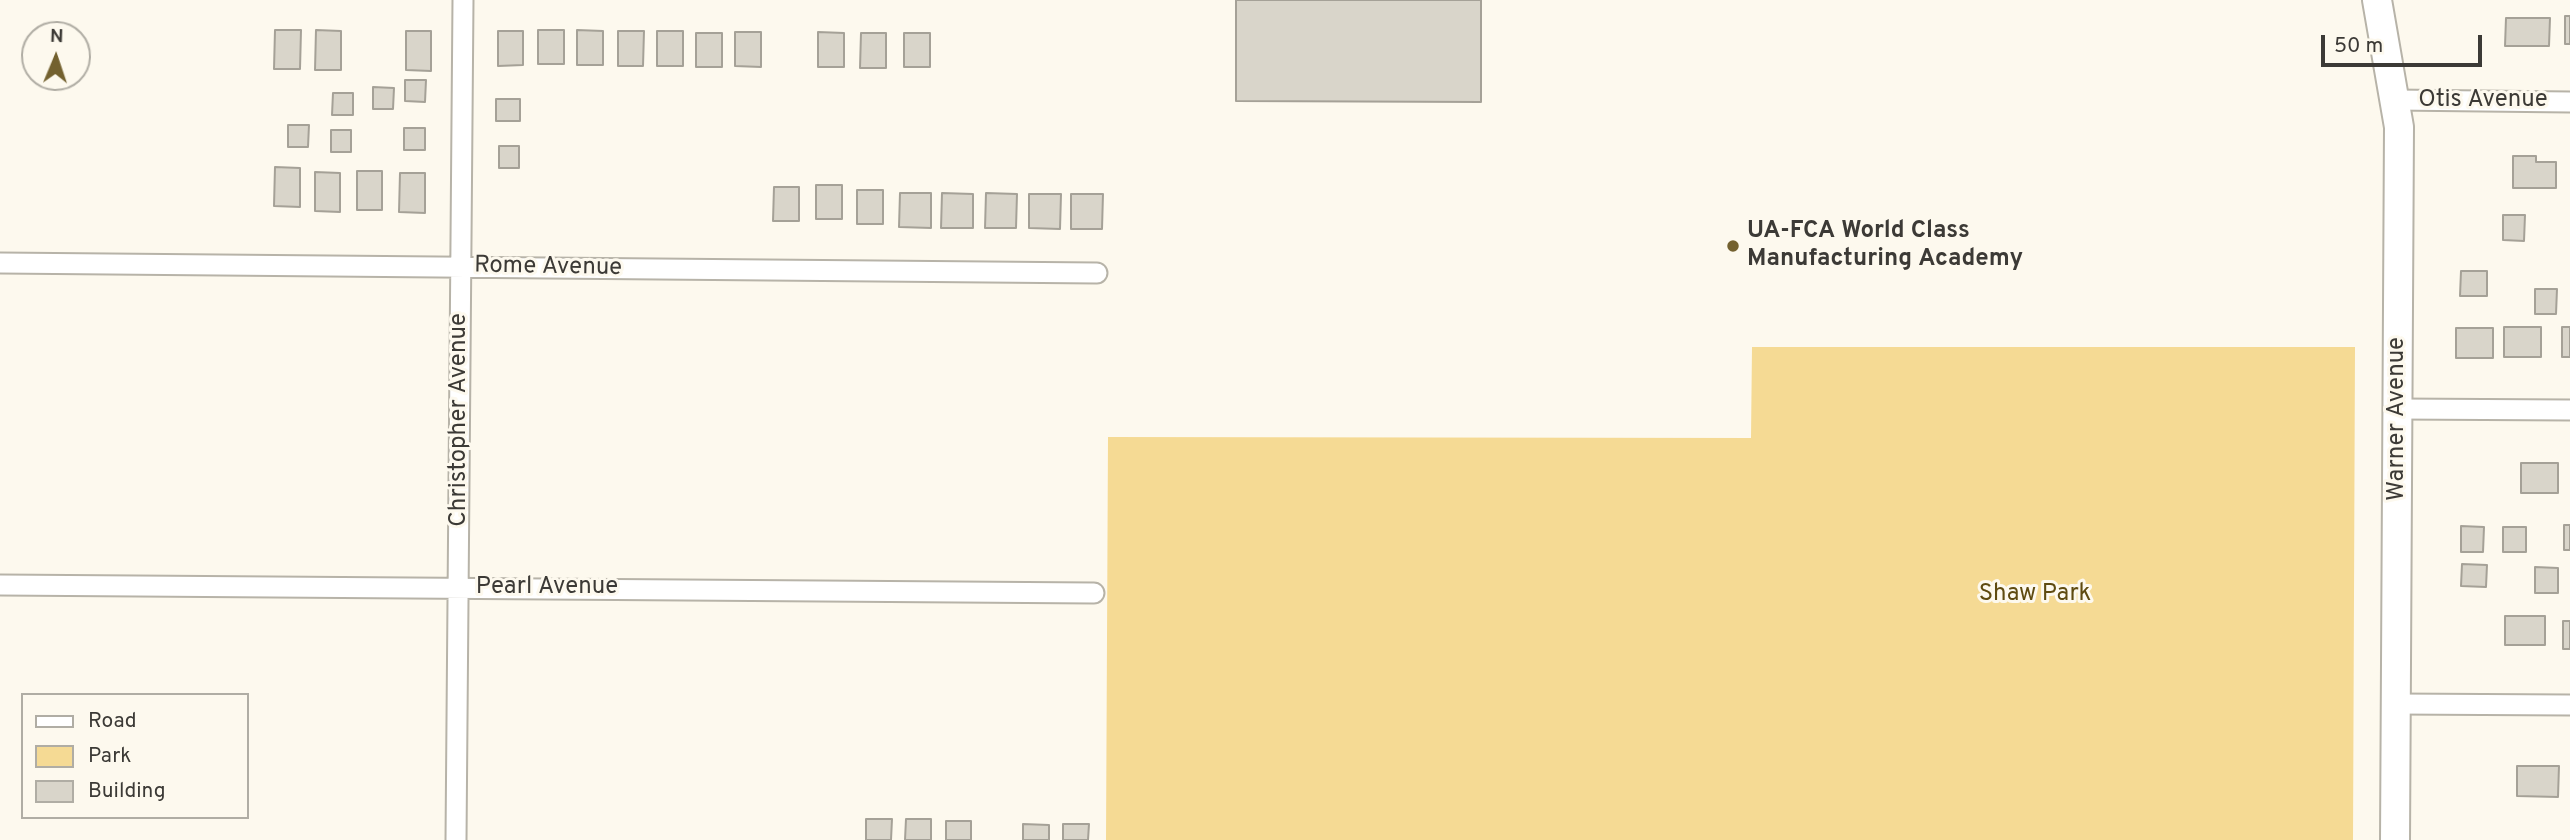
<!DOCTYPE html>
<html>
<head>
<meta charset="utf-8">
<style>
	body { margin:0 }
	#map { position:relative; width:2570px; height:840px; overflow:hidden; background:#fdf9ee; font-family:Overpass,sans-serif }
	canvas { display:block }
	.legend { position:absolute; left:21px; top:693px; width:228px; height:126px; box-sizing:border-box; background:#fdf9ee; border:2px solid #b0ada4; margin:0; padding:9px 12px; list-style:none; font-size:21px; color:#3c3a36 }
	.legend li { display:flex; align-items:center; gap:14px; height:35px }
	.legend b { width:35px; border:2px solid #b0ada4 }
	.north { position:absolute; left:21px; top:21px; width:70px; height:70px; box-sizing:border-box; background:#fdf9ee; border:2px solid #b0ada4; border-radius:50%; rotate:2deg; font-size:19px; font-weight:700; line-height:28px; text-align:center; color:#3c3a36 }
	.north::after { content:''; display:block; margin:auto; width:24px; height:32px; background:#73612f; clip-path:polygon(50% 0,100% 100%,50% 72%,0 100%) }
	.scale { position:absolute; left:2321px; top:35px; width:161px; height:32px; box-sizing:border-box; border:4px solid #3c3a36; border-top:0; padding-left:9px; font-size:21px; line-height:24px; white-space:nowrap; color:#3c3a36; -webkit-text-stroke:5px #fdf9ee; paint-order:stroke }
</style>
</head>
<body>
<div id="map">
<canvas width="2570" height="840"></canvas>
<ul class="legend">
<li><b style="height:9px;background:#fff"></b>Road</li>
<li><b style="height:19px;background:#f5da94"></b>Park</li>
<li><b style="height:19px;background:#d9d5ca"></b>Building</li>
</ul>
<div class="north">N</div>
<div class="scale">50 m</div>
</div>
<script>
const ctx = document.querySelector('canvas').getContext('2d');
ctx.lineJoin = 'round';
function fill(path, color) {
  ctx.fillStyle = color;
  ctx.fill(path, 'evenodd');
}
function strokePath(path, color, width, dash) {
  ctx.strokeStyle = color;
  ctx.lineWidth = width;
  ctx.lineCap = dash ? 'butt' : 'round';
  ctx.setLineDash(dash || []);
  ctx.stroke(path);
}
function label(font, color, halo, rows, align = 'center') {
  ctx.font = font + ' Overpass,sans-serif';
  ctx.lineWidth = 6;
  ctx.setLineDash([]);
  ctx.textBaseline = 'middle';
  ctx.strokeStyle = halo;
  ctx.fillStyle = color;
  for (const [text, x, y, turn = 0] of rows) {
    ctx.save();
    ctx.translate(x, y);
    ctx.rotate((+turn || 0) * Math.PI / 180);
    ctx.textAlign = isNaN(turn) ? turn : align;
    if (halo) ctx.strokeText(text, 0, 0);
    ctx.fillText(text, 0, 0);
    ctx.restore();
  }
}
fill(new Path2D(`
	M1752,347H2355L2353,840H1106L1108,437L1751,438Z`), '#f5da94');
const building = new Path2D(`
	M1236,0H1481V102L1236,101Z
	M2565,16H2570V44H2565Z
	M2506,18H2550L2549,46H2505Z
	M275,30H301L300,69H274Z
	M316,30L341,31V70H315Z
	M538,30H564V64H538Z
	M577,30L603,31V65H577Z
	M406,31H431V71L406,70Z
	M498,31H523V65L498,66Z
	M618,31H644L643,66H618Z
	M657,31H683V66H657Z
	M735,32H761V67L735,66Z
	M818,32L844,33V67H818Z
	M696,33H722V67H696Z
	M861,33H886V68H860Z
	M904,33H930V67H904Z
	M405,80H426L425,102L405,101Z
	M373,87L394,88L393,109H373Z
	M333,93H353V115H332Z
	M496,99H520V121H496Z
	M288,125H309L308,147H288Z
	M404,128H425V150H404Z
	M331,130H351V152H331Z
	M499,146H519V168H499Z
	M2513,156H2536V162H2556V188H2513Z
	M275,167L300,168V207L274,206Z
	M357,171H382V210H357Z
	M315,172L340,173V212L315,211Z
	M400,173H425V213L399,212Z
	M816,185H842V219H816Z
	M774,187H799V221H773Z
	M857,190H883V224H857Z
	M900,193H931V228L899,227Z
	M942,193L973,194V228H941Z
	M986,193L1017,194L1016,228H985Z
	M1029,194H1061L1060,229L1029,228Z
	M1071,194H1103L1102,229H1071Z
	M2503,215H2525L2524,241L2503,240Z
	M2461,271H2487V296H2460Z
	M2535,289H2557L2556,314H2535Z
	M2504,327H2541V357H2504Z
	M2562,327H2570V357H2562Z
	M2456,328H2493V358H2456Z
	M2521,463H2558V493H2521Z
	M2564,525H2570V550H2564Z
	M2461,526L2484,527L2483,552H2461Z
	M2503,527H2526V552H2503Z
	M2462,564L2487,565L2486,587L2461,586Z
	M2535,567L2558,568V593H2535Z
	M2505,616H2545V645H2505Z
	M2563,621H2570V649H2563Z
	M2517,766H2559L2558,797L2517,796Z
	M866,819H892L891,840H866Z
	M906,819H931V840H905Z
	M946,821H971V840H946Z
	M1023,824L1049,825V840H1023Z
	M1063,824H1089L1088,840H1063Z`);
fill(building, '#d9d5ca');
strokePath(building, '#a5a197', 2);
const street = new Path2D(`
	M2395,100L2570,102
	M0,263L1097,273
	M2398,409L2570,410
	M0,585L1094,593
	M2396,704L2570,705
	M456,840L463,0`);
const secondary = new Path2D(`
	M2377,0L2399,127L2395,840`);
strokePath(street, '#b7b3a8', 23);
strokePath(secondary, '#b7b3a8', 32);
strokePath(street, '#fff', 19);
strokePath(secondary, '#fff', 28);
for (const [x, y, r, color] of [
	[1733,246,7,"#73612f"]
]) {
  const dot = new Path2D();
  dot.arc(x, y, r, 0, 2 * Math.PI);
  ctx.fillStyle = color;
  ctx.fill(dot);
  strokePath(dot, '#fdf9ee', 2.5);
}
label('24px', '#3c3a36', '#fdf9ee', [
	["Otis Avenue",2483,101],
	["Rome Avenue",548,268,1],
	["Warner Avenue",2398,419,-90],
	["Christopher Avenue",460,420,-90],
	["Pearl Avenue",547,588]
]);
label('bold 24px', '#3c3a36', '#fdf9ee', [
	["UA-FCA World Class",1747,232],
	["Manufacturing Academy",1747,260]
], 'left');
label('24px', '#5f4b10', '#fdf9ee', [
	["Shaw Park",2035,595]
]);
</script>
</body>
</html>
